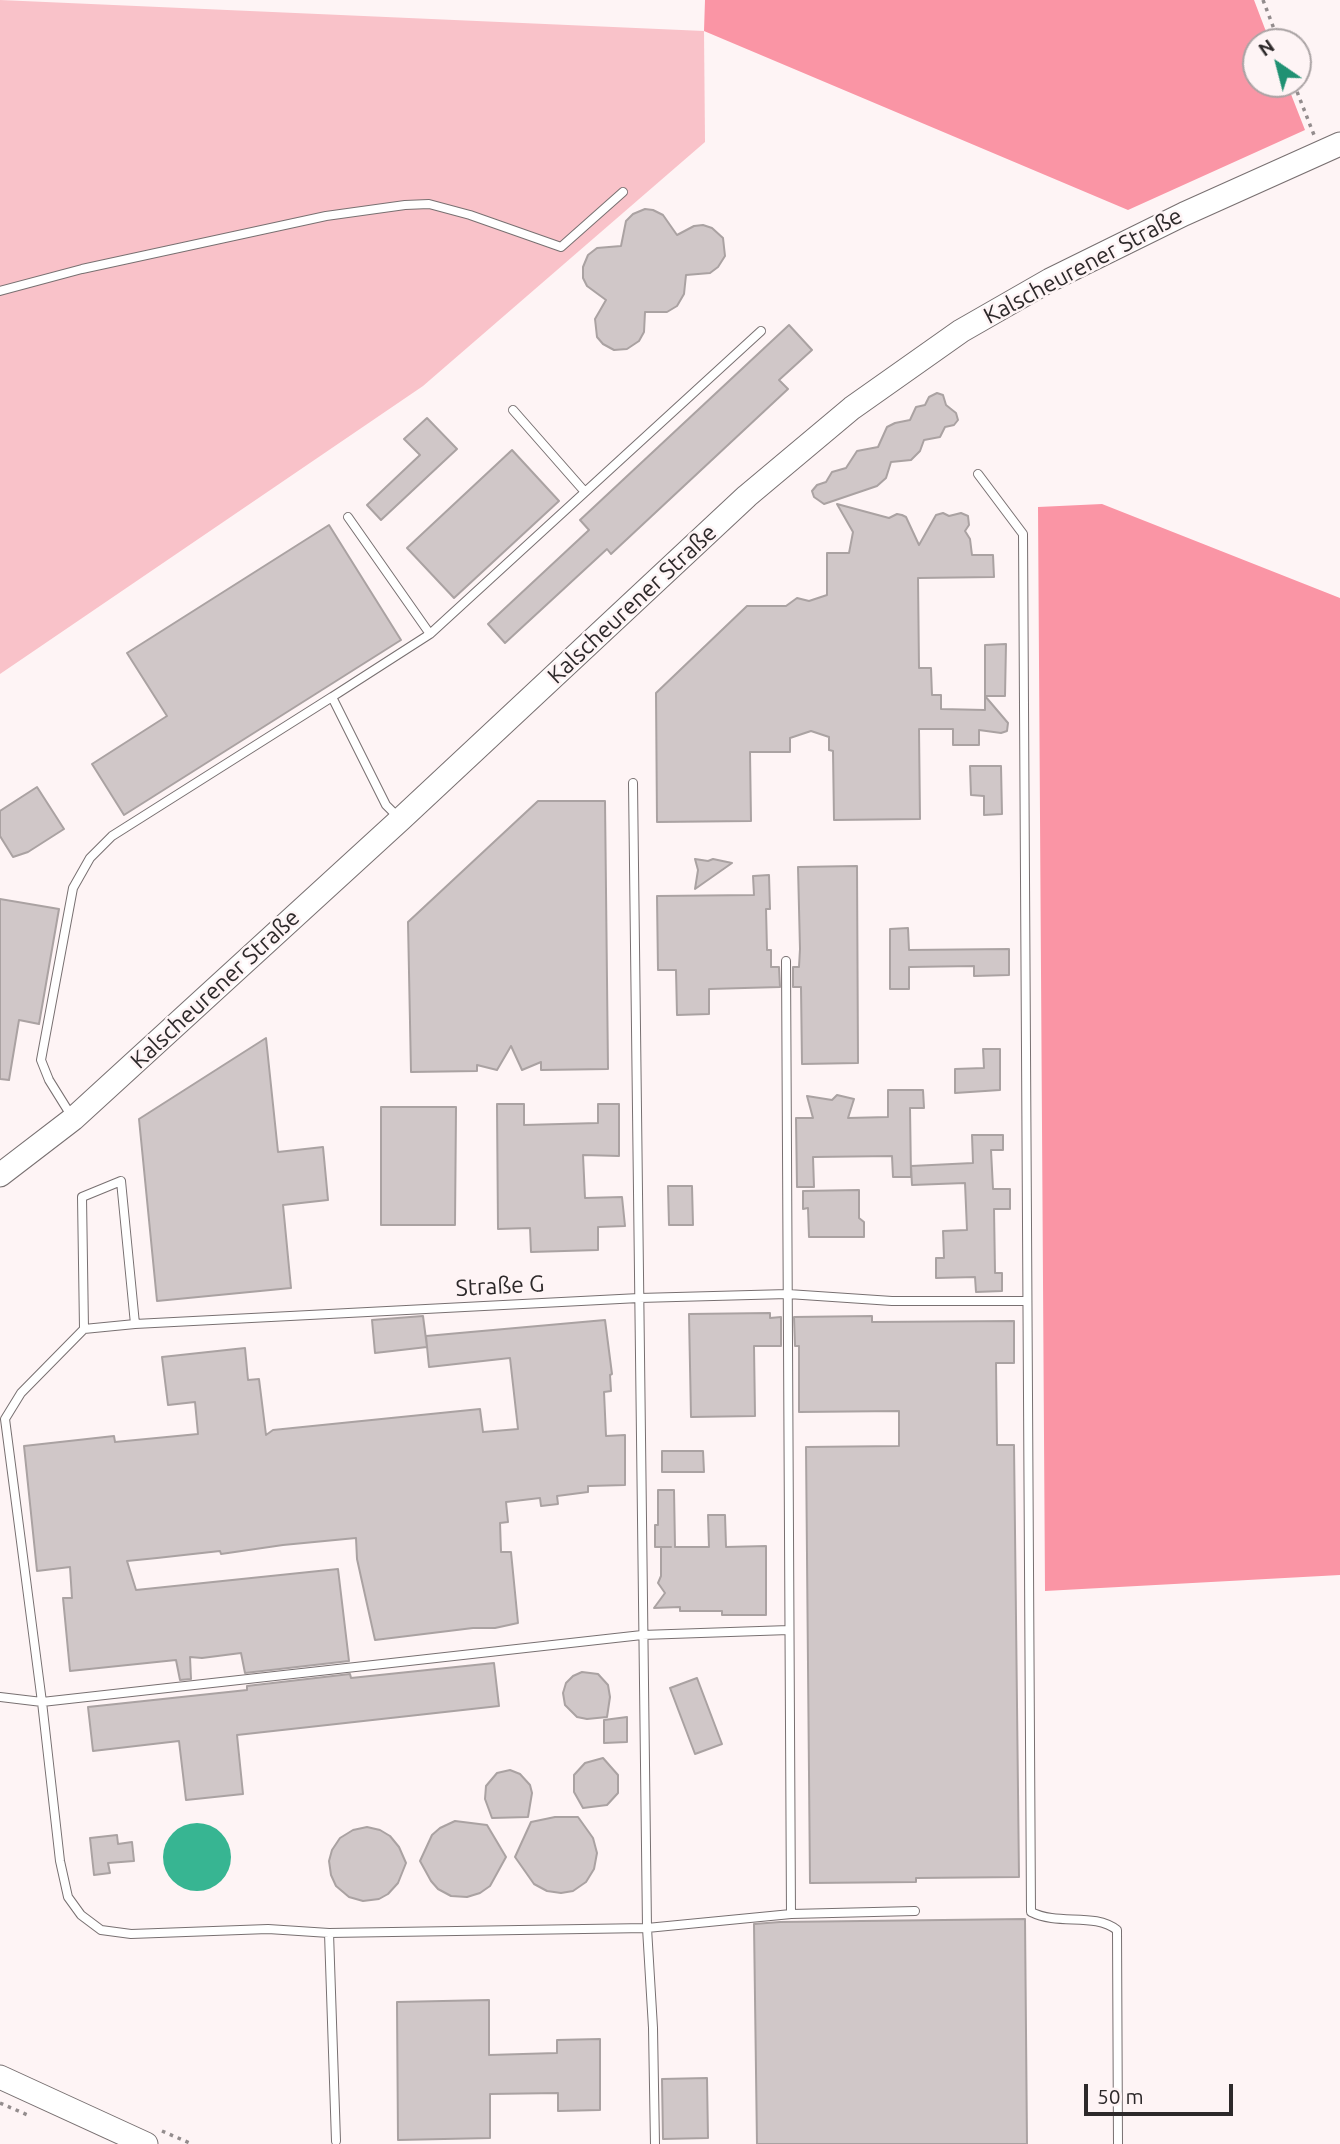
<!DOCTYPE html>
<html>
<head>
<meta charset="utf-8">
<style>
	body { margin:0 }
	#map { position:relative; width:1340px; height:2144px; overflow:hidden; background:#fef4f5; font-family:Ubuntu,sans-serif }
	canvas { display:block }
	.north { position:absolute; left:1242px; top:28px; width:70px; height:70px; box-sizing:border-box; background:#fef4f5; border:2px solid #aaa3a4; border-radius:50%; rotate:325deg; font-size:19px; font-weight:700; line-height:28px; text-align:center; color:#2d292a }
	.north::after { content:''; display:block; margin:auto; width:24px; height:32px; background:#209173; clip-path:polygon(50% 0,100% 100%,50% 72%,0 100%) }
	.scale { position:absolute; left:1084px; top:2084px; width:149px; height:32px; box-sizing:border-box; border:4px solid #2d292a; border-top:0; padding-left:9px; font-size:21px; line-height:24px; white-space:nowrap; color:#2d292a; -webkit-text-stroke:5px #fef4f5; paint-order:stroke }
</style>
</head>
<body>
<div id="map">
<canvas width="1340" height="2144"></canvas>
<div class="north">N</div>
<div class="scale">50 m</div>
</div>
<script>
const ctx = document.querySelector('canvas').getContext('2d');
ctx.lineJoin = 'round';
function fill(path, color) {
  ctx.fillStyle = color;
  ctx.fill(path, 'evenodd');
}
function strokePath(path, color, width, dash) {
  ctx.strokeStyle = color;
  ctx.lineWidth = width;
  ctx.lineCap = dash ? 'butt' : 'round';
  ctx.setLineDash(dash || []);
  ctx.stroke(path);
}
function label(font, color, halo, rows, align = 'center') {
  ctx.font = font + ' Ubuntu,sans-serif';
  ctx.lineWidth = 5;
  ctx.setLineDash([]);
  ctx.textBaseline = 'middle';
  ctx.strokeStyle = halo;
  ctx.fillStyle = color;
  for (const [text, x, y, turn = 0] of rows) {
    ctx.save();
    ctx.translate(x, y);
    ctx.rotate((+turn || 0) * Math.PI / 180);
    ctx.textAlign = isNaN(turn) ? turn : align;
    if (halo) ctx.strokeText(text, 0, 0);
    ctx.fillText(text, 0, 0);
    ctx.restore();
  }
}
fill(new Path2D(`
	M0,0L704,31L705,142L423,386L0,674Z`), '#f9c2c9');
fill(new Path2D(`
	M705,0H1254L1270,42H1256V84H1287L1305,130L1128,210L704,31Z
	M1102,504L1340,598V1575L1045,1591L1038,507Z`), '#fa95a5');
fill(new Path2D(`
	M163 1857a34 34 0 1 1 68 0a34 34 0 1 1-68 0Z`), '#37b592');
const building = new Path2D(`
	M645,209L653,210L663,215L677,235L694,226L703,225L712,228L723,238L725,256L718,267L710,273L686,275L684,294L677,306L667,312H645L644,332L639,341L627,349L614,350L603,344L597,337L595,319L606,300L587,286L583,278V267L588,255L597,248L621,246L626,221L633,214Z
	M789,325L812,350L779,380L788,389L611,554L607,549L505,643L488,624L589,530L580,520Z
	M937,393L943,395L946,405L956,413L958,420L954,425L945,427L940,437L924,440L920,451L911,460L891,462L886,478L877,486L824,504L814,497L812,491L817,485L826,482L832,472L846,468L857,451L878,447L887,427L895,423L910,420L916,407L925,405L929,397Z
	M427,418L457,449L381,520L367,505L420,455L404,439Z
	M512,450L559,501L454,598L407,548Z
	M837,504L889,518L897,514L902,515L906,517L919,545L936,515L943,513L949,516L961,513L968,516L969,525L965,531L970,539L972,555H993L994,577L918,578L919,668H931L932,695H941V709L985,710V696L1008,723L1007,731L1001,733L979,730V745H953V729H919L920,819L834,820L833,751L829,750V737L811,731L790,738V752H750L751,821L657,822L656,693L747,606H786L797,598L809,601L827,595V553H849L853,532Z
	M329,525L401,640L124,815L92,764L167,716L127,653Z
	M1006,644L1005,696H985V645Z
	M970,766H1001L1002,814L984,815V796L971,795Z
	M37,787L64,829L28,852L13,857L0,836V811Z
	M538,801H605L608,1069L541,1070V1062L522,1070L511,1046L497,1070L477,1065V1071L411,1072L408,922Z
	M695,859L708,861L713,859L732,863L695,889L698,870Z
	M857,866L858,1063L802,1064L801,987H793V967H799L800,949L798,867Z
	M769,875L770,909H766L767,950H771V967H779L780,987L709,989V1014L677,1015L676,970H658L657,896L754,895L753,876Z
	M0,899L59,909L39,1024L19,1020L9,1080L0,1079Z
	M908,928L909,950L1009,949V975L974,976V966L909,967V989H890V929Z
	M266,1038L278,1152L323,1147L328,1200L283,1205L291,1288L157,1301L139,1119Z
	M983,1049H1000V1090L955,1093V1069L984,1068Z
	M888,1090H923L924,1108H910L911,1177H893L892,1156L813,1157L814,1187H797L796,1118H813L807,1096L832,1100L837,1095L854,1099L848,1118L888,1117Z
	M497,1104H524V1125L598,1123V1104H619V1156L583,1155L585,1198L622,1197L625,1226L598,1227V1250L531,1252L530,1228L498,1229Z
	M381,1107H456L455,1225H381Z
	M972,1135H1003V1150H991L993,1189H1010V1209H994L995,1273H1002V1291L976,1292L975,1277L936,1278V1258H944L943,1231L967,1230L965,1183L912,1185L911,1166L973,1163Z
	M668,1186H692L693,1225H669Z
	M859,1190V1218L864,1222V1237H809L808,1208L803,1209V1191Z
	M770,1313V1318L781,1317V1346H754L755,1416L691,1417L689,1314Z
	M423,1316L427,1347L375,1353L372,1320Z
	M872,1316V1322L1014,1321V1363H996L997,1445H1014L1019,1877L916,1878V1882L810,1883L806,1447L899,1446V1411L799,1412V1346H795L794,1317Z
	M605,1320L612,1374L610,1375L611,1391L604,1392L606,1436L625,1435V1485L588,1486V1492L557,1496L558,1504L541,1506L540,1498L506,1502L508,1522L500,1523L501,1552H511L518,1623L495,1628H473L375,1640L357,1559L356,1538L283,1545L221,1554L220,1551L157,1558L127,1561L136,1590L338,1569L349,1661L245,1673L241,1653L202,1658L190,1657L191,1679L180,1680L176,1660L70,1671L63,1598H72L70,1567L37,1571L24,1446L114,1436L115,1442L198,1434L195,1402L168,1405L162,1357L245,1348L248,1380L259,1379L266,1435L273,1430L480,1409L483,1432L518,1429L510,1358L429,1367L426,1336Z
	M662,1451H703L704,1472H662Z
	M658,1490H674L675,1547H709L708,1515H725L726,1547L766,1546V1615H722V1611H680V1607L654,1608L665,1593L658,1583L661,1576V1547H671H655V1525H658Z
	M494,1663L499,1706L237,1735L243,1794L186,1800L179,1741L93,1751L88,1707L247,1690V1686L350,1674L351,1678Z
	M582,1672L598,1674L608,1685L610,1697L607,1717L587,1719L577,1717L565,1705L563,1693L566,1683L573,1676Z
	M697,1678L722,1744L695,1754L670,1688Z
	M627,1717V1742L604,1743V1720Z
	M603,1758L618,1775V1793L607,1805L583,1808L574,1792V1775L585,1763Z
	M510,1770L520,1774L530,1785L532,1793L528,1817L492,1818L485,1799L486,1786L497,1773Z
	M555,1817H578L593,1838L597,1853L594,1869L586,1882L573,1891L561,1893L547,1891L534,1884L515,1857L531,1822Z
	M455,1821L487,1825L506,1857L490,1886L480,1893L467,1897L451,1896L438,1889L431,1881L420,1861L432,1835L440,1828Z
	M367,1827L380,1830L390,1836L399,1847L406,1863L398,1883L388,1894L379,1899L363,1901L349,1897L336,1886L331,1875L329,1861L332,1850L340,1838L353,1830Z
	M117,1835L118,1844L132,1842L134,1861L108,1863L110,1873L94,1875L90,1838Z
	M1025,1919L1027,2144H757L754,1924L780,1922Z
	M489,2000V2055L557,2053V2040L600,2039V2110L558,2111V2093L490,2094V2138L398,2140L397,2002Z
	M707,2078L708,2138L663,2139L662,2079Z`);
fill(building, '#d0c7c8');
strokePath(building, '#aaa2a2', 2);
const lane = new Path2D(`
	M0,291L82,269L326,216L405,205L429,204L470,215L561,247L623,192
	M513,410L585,492
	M978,474L1023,534L1031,1912C1059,1926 1094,1912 1117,1930L1118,2144
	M348,517L430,634
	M332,697L430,634L761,331
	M633,783L647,1928L653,2028L655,2144
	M786,961L791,1914
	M72,1117L49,1080L41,1060L73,888L90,858L112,836L332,697L386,805L399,818
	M84,1329L82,1197L121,1181L135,1324
	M0,1697L42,1702L642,1635L789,1630
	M915,1911L791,1914L647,1928L329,1933L268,1929L131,1934L101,1930L81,1915L68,1897L60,1861L42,1702L5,1419L21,1393L84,1329L135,1324L639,1298L788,1294L892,1301H1027
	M329,1933L336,2141`);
const secondary = new Path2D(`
	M0,1175L73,1119L401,819L747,496L852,408L961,331L1050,280L1184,214L1340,144
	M0,2077L146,2144`);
strokePath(lane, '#787071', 10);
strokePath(secondary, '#787071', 25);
strokePath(new Path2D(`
	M1263,0L1279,42
	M1294,84L1314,135
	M0,2103L30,2116
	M162,2131L192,2144`), '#938c8d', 3.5, [3.5, 5]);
strokePath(lane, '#fff', 8);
strokePath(secondary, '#fff', 23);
label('23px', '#2d292a', '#fef4f5', [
	["Kalscheurener Straße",1083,266,-28],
	["Kalscheurener Straße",632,604,-43],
	["Kalscheurener Straße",215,989,-43],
	["Straße G",500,1286,-3]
]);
</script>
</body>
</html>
